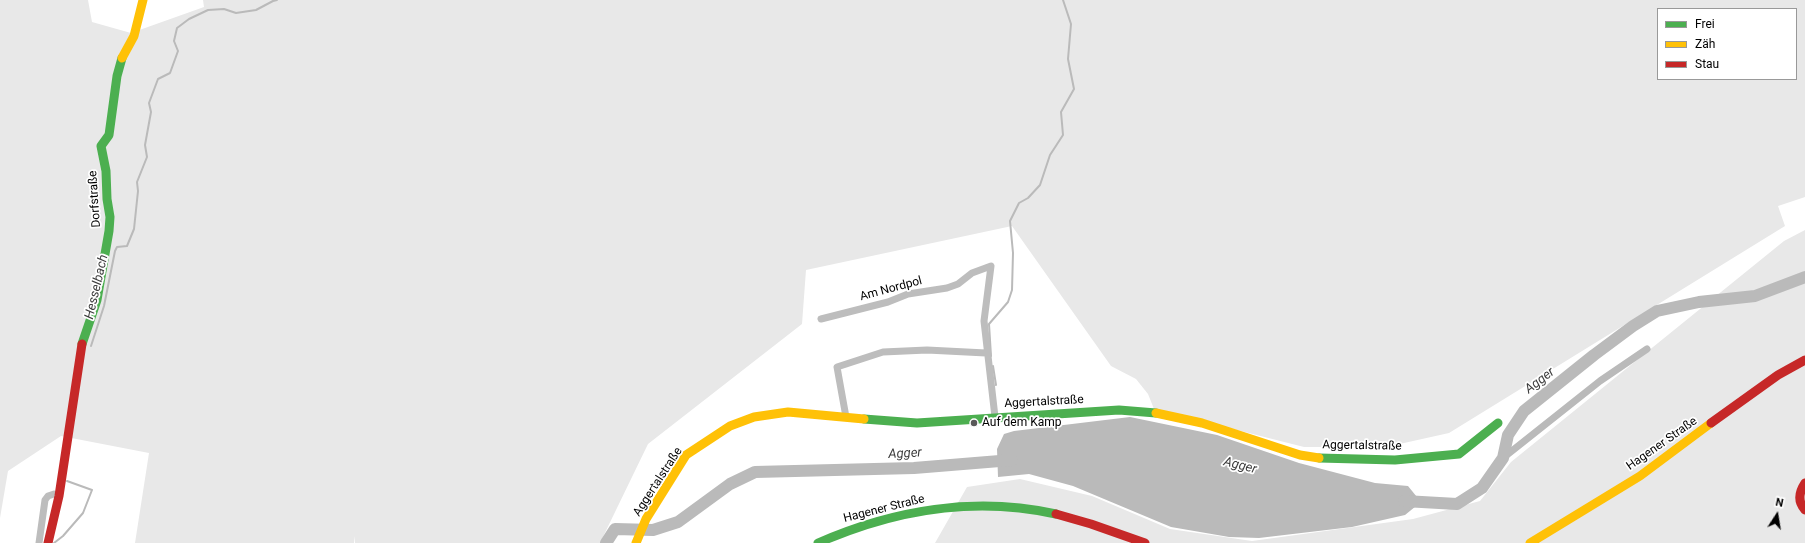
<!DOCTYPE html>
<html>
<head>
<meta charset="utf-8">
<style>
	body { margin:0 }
	#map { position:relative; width:1805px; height:543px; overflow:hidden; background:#fff; font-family:Roboto,sans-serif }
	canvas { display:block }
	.legend { position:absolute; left:1657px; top:8px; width:140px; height:72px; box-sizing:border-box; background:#fff; border:1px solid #999; margin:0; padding:5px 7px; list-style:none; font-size:12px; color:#000 }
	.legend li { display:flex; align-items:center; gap:8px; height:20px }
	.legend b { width:20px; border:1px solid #999 }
	.north { position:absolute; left:1757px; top:495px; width:40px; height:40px; -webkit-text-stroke:3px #fff; paint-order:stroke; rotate:12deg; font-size:11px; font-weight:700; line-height:16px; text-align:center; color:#000 }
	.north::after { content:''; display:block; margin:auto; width:14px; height:18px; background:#000; clip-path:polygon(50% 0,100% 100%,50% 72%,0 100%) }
</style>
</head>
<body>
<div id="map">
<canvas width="1805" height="543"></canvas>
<ul class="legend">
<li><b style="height:5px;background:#4caf50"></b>Frei</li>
<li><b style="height:5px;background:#ffc107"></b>Zäh</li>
<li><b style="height:5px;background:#c62828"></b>Stau</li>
</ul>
<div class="north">N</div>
</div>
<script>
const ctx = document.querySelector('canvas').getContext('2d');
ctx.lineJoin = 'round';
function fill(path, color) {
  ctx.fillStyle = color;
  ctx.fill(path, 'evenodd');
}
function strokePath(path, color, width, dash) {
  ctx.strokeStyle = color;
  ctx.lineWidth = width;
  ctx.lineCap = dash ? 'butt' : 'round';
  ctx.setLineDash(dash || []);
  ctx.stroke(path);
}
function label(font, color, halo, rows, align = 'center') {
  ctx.font = font + ' Roboto,sans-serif';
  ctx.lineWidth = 3.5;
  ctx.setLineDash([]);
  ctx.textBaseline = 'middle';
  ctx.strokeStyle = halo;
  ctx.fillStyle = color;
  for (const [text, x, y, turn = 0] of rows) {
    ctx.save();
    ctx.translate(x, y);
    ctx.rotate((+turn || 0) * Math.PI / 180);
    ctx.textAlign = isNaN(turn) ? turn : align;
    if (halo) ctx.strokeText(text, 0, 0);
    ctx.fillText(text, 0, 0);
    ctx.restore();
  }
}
fill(new Path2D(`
	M0,0H88L92,22L131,33L204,7L203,0H1805V197L1778,206L1785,226L1449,433L1386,447H1304L1154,409L1148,394L1136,379L1111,366L1012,226L806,270L802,324L648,444L600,543H355V536L354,543H135L149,453L61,436L8,471L0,518ZM1658,9H1796V79H1658Z
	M1805,230V543H935L967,487L1020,479L1092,496L1170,529L1252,541L1413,519L1480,501L1511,462L1784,241Z`), '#e8e8e8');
fill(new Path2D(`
	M1130,417L1217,435L1299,463L1375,483L1408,486L1421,502L1405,515L1352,527L1259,538L1229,537L1171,527L1073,486L1029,474L998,477L997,449L1004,434L1014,431Z`), '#bababa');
strokePath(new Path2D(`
	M91,346L104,306L115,251L117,247L127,246L134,229L138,191L137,182L147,157L145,145L151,112L149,103L158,79L170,73L178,51L174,41L177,28L189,19L208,10L224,9L236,13L256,10L273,1L277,0
	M991,356L989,324L1008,302L1012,290L1013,253L1010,221L1019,203L1028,198L1040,185L1050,155L1063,135L1061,112L1074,89L1068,59L1071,24L1063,0
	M993,366L996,385
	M54,543L63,536L83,513L92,490L67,481`), '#bababa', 2);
strokePath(new Path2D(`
	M1503,458L1600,381L1647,349`), '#bababa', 7);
strokePath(new Path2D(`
	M1404,501L1457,504L1482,488L1503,458L1508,435L1524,411L1594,355L1633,326L1657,311L1699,302L1755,296L1805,277
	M606,543L615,529L653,530L678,522L730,484L755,472L914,468L1012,460`), '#bababa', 12);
strokePath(new Path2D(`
	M821,319L888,302L908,294L947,288L958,284L972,273L991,266L984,321L995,417
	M846,417L837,367L883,352L927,350L986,353
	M39,543L45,500L48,496L54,494L59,496`), '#bdbdbd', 7);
strokePath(new Path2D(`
	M82,344L97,300L109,231L110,217L107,199L106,171L101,146L109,135L117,76L122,58
	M864,419L917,423L1119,410L1156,413
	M1319,458L1395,460L1459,454L1498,423
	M818,543C893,510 975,496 1056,514`), '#4caf50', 9);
strokePath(new Path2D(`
	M122,58L134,36L143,0
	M1156,413L1202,423L1300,455L1319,458
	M636,543L646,519L686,455L730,426L754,417L788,412L864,419
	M1530,543L1640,476L1711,423`), '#ffc107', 9);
strokePath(new Path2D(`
	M1711,423L1778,375L1805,360
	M1805,483C1799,492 1797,501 1805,510
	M1056,514L1091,524L1145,543
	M48,543L59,496L82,344`), '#c62828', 9);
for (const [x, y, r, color] of [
	[974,423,4,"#595959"]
]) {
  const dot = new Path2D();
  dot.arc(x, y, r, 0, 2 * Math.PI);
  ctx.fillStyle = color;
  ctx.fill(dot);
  strokePath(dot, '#fff', 1.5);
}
label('12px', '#000', '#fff', [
	["Dorfstraße",95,199,-94],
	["Am Nordpol",891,289,-15],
	["Aggertalstraße",1044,402,-3],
	["Hagener Straße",1662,444,-35],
	["Aggertalstraße",1362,446,1],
	["Aggertalstraße",658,482,-57],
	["Hagener Straße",884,509,-14]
]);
label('12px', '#000', '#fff', [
	["Auf dem Kamp",982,423]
], 'left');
label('italic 13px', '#3d3d3d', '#fff', [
	["Hesselbach",97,287,-77],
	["Agger",1540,381,-38],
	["Agger",905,454,-3],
	["Agger",1240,466,14]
]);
</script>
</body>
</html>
